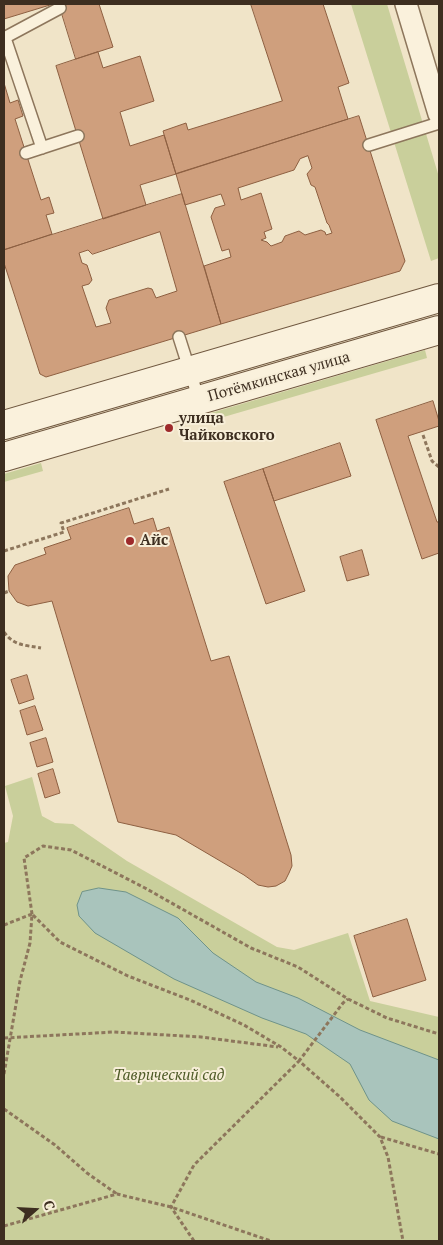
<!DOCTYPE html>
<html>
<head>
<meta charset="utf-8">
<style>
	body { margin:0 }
	#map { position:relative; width:443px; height:1245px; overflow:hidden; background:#f0e4c8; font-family:"PT Serif",serif }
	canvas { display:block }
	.frame { position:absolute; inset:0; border:5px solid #3d2e20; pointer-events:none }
	.north { position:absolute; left:10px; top:1185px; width:50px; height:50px; -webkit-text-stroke:4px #f7eed8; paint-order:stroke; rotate:71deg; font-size:14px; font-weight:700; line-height:20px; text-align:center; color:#3d2e20 }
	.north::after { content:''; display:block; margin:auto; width:18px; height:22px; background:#3d2e20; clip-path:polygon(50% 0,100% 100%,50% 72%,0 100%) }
</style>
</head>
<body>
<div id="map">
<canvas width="443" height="1245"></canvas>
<div class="frame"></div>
<div class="north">С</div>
</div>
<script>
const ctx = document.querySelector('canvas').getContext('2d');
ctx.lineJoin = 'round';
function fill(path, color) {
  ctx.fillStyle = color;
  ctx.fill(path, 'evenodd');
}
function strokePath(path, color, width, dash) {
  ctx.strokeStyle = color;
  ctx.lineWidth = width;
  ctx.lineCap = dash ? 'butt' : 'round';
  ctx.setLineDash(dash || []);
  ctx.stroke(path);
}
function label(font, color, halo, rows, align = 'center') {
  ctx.font = font + ' "PT Serif",serif';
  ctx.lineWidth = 4;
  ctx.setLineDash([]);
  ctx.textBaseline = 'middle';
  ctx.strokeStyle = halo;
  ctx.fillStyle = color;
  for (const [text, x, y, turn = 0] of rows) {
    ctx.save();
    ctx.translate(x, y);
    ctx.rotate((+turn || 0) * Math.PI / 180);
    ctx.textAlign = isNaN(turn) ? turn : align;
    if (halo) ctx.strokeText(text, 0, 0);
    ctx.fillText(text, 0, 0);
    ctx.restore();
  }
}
fill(new Path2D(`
	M351,4H387L439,177V258L431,261Z
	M425,350L427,358L196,425L194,418Z
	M41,463L43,471L4,482V474Z
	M32,777L42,816L55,823L73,824L127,861L277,947L294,950L348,933L370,1001L439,1017V1241H4V843L8,842L13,816L5,786Z`), '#c9cf9b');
const water = new Path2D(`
	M99,888L126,892L178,918L213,953L256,982L298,998L360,1030L439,1060V1139L392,1121L369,1100L350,1064L306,1034L262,1018L174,979L95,933L79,916L77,905L82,892Z`);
fill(water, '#a9c4bc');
strokePath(water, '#6f938a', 1);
const building = new Path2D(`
	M4,4H50V5L4,19Z
	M59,4H99L113,47L76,59Z
	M251,4H323L349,83L338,87L348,119L176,174L163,131L186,123L188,130L282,101Z
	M98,52L103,68L140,56L154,101L120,112L130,146L164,135L176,174L140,185L146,205L103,219L56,66Z
	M4,83L10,103L18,100L23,116L15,119L41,200L49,197L54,213L46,215L52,234L4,250Z
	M359,116L405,261L400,271L221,324L204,266L231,257L229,249L222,251L211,217L215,208L225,205L221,194L185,205L176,174ZM308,156L312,168L307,174L311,185L315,187L327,223L329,225L332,233L326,235L325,232L321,230L305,235L299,231L285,236L282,242L271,246L267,242L261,240L266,238L264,232L272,229L261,193L241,200L238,188L294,170L300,159Z
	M182,194L221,324L46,377L40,374L4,263V250ZM160,232L177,291L156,298L152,289L148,288L109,300L106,308L111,323L96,327L82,286L89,284L92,280L87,265L82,263L79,253L88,250L92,254Z
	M433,401L439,421V426L408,436L437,522H439V553L422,559L376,420Z
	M340,443L351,476L274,501L263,469Z
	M263,469L305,591L266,604L224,482Z
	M129,508L134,524L153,518L157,531L169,527L211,661L229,656L291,855L292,866L289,873L285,881L276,886L268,887L258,885L244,875L176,835L118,822L52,601L28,606L17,602L9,591L8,576L15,565L46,554L44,548L71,539L67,528Z
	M362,550L369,575L347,581L340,557Z
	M27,675L34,699L19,704L11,680Z
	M35,706L43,730L27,735L20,711Z
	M46,738L53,762L37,767L30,743Z
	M53,769L60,793L45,798L38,774Z
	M407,919L426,980L373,997L354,936Z`);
fill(building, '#cf9f7d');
strokePath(building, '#8d5f41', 1);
const lane = new Path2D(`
	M4,38L60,8
	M5,38L42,148
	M369,145L439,123
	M26,153L78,136
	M179,337L199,400`);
const street = new Path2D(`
	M406,4L439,114`);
const secondary = new Path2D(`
	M4,425L439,298
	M4,457L439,330`);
strokePath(lane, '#8d765c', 14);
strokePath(street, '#8d765c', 24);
strokePath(secondary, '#6f573f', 30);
strokePath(new Path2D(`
	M423,435L432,461L439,467
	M4,551L64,532L61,523L169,489
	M4,593L9,591
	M4,632C14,646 25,645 41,648
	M33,915L60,942L128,976L190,1000L244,1025L281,1047L299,1061L343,1003L348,999
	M4,925L32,914
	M4,1038L114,1032L201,1037L278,1047
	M4,1074L20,981L30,943L32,914L24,858L43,846L71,850L145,888L251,948L298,967L348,999L387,1018L439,1034
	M4,1109L55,1145L87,1173L117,1194
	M381,1137L439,1154
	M4,1226L117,1194L171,1207L271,1241
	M194,1241L171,1207L194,1165L299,1061L340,1097L380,1137L388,1157L403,1241`), '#8d765c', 3, [4, 2.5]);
strokePath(lane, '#faf1dc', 11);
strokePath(street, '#faf1dc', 21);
strokePath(secondary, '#faf1dc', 28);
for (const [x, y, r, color] of [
	[169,428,5,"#9e2a2b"],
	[130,541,5,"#9e2a2b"]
]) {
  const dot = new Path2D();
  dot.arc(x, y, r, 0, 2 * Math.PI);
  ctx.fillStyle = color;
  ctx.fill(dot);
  strokePath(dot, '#f7eed8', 2);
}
label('15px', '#3d2e20', '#f7eed8', [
	["Потёмкинская улица",279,377,-16]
]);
label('bold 15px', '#3d2e20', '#f7eed8', [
	["улица",179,419],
	["Чайковского",179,436],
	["Айс",140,541]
], 'left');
label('italic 15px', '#4d5a26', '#f7eed8', [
	["Таврический сад",169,1076]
]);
</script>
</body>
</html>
